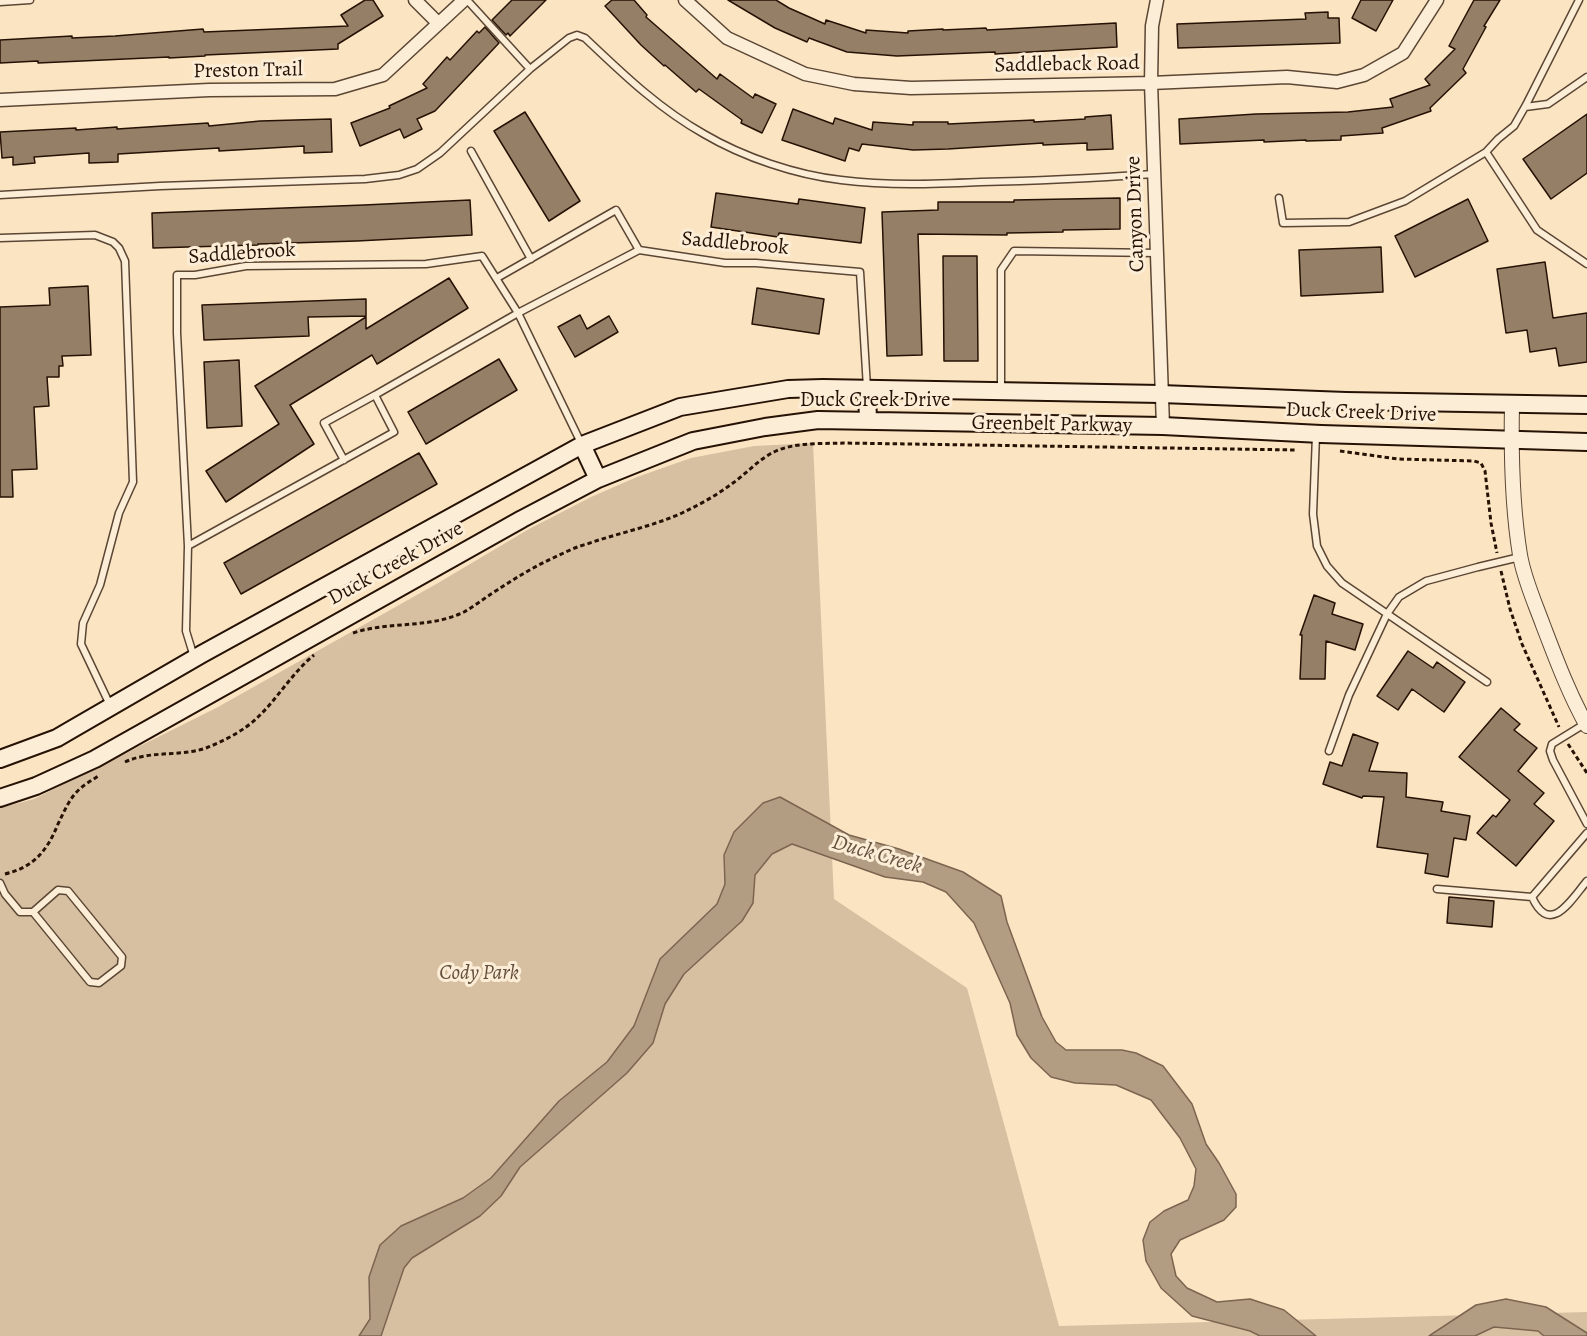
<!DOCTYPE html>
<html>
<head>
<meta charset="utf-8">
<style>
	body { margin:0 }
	canvas { display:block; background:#fbe4c2 }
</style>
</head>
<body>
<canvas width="1587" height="1336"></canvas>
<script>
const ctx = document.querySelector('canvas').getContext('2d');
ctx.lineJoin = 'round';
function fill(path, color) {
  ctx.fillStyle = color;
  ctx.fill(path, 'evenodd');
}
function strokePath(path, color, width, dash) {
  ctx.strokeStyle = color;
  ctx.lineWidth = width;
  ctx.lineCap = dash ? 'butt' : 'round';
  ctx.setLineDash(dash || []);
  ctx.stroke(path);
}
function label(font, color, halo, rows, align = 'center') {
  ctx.font = font + ' Alegreya,serif';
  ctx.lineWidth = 6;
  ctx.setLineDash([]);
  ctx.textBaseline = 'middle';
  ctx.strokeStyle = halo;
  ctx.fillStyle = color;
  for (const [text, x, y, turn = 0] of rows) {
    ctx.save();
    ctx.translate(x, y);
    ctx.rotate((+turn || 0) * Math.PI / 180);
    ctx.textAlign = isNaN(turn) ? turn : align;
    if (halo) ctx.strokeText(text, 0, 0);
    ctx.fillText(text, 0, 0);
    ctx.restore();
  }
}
fill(new Path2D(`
	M813,443L834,899L967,988L1059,1326L1587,1312V1336H0V808L34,799L218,707L438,583L529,529L591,497L637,477L691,458L754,446Z`), '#d7c0a2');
const water = new Path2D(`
	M780,797L849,835L899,849L963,872L1001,896L1007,922L1042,1017L1056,1042L1066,1050H1122L1136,1053L1163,1066L1192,1104L1206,1144L1219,1163L1236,1194V1207L1224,1220L1180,1240L1171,1254L1176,1276L1187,1288L1217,1302L1250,1299L1284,1310L1316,1336H1260L1250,1331L1192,1316L1161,1288L1146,1261L1143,1240L1150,1222L1164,1211L1188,1200L1194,1186L1196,1169L1180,1138L1151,1100L1116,1085L1075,1083L1051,1077L1031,1058L1017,1035L1010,1003L974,923L946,892L923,882L885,877L792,844L772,854L755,875L753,903L742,921L684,974L665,1004L653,1043L627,1073L520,1167L501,1196L480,1216L412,1258L404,1268L381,1336H359L370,1319L369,1277L380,1245L401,1226L463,1198L491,1178L559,1101L607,1062L634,1026L660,959L717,904L725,884L724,855L734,832L763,803Z
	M1506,1299L1546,1307L1587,1333V1336H1544L1538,1331L1494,1327L1475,1336H1429L1476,1305Z`);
fill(water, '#b39d82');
strokePath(water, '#7b6550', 1.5);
const building = new Path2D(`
	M365,0H373L383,16L338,44V49L205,55V56L169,58V57L38,63V61L0,63V40L72,36V38L115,36L203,29L204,32L348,26L341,15Z
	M512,0H546L510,36L508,33L506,35L492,20Z
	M612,0H634L647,15L646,17L717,79L720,74L753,98L755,94L776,104L762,133L741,123L742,120L699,89L696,92L665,65L664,66L641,45L605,6Z
	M728,0H776L789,8L825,24L826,20L866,33V30L908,33V31L943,29V30L986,28L987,30L1116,23L1117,47L995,54V52L897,56L847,52L809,38L807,42L775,28Z
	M1361,0H1393L1376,31L1352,18Z
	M1474,0H1500L1484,26L1486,27L1463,69L1466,73L1430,108L1431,111L1382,128L1383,133L1341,136V140L1306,141V140L1264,142V140L1180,144L1179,119L1256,114L1348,112L1393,107L1390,99L1430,85L1425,79L1455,49L1449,46Z
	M1328,12V18H1339L1340,43L1178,48L1177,24L1306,19L1305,13Z
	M485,27L499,43L435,111L417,119L422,129L404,138L400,129L360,146L351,123L390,108L389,106L427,88L423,84L447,57L450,60L477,31L479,33Z
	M793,109L833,124L835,118L872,130L873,122L913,125V122H948V124L1034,120V122L1085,119V117L1111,115L1113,149L1087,150V143L1043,145V143L948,149L913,150L862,144L859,151L849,148L845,161L782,140Z
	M525,112L580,201L549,221L494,131Z
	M1587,114V173L1551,199L1523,159Z
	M331,119L332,152L304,153V146L219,151V148L118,154V162L89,163V153L34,157L35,163L13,165V157L2,158L0,132L76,128V130L117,127V129L208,123L209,126L260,121Z
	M716,193L798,204L799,199L865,208L861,243L779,233L778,237L711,227Z
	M1120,198V229L1063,230V232L1007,233V235L918,234L922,355L887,356L882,212L938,210V202H1014V200Z
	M1468,199L1488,241L1415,277L1395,236Z
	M470,200L472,235L357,241L258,244V245L153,248L152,213L364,205Z
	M1381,247L1383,292L1301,296L1299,250Z
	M943,256H977L978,361H944Z
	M1545,262L1553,318L1587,313V362L1559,366L1556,348L1530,352L1527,330L1506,333L1497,269Z
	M449,278L468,308L377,364L372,355L290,405L314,444L226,502L206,471L279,424L255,386L366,317V329Z
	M88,286L91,355L62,356L63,366H59V377H47L49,406L34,407L37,469L12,470L13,497H0V307L50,305L49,288Z
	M757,288L824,299L819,334L752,324Z
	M366,299V316L308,317L309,336L204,340L202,305Z
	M580,315L587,329L609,316L618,332L575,357L558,327Z
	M499,359L517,390L426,444L408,412Z
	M239,360L242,426L207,428L204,362Z
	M419,453L437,484L241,594L224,563Z
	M1314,595L1335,603L1332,614L1363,624L1355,650L1326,641L1325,679H1300L1302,635H1300Z
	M1408,651L1433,668L1437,662L1465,682L1444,712L1412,689L1398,710L1377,696Z
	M1501,708L1520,724L1514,730L1537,748L1518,771L1544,793L1534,804L1554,821L1516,866L1477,833L1493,815L1496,817L1510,800L1459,757Z
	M1353,734L1378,743L1369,771L1407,773L1406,797L1443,802L1441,811L1470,816L1466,840L1454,838L1448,877L1425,873L1428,854L1377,847L1384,797L1363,796L1362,798L1323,784L1330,762L1342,766Z
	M1449,897L1494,901L1492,927L1447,923Z`);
fill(building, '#957f67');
strokePath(building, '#261205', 1.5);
const service = new Path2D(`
	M467,0L530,69
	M1579,0L1526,105L1514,126L1498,139L1486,152L1537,230L1587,264
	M0,2L30,0
	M1525,107L1548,104L1587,77
	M471,151L531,259
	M0,195L160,186L365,179L399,175L417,169L440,153L530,69L569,38L577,35L585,38C623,74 658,108 704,134C743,157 796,175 841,180C888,186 935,184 981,182C1039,181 1096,178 1154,174
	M1279,198L1283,223L1349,222L1405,201L1486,152
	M0,238L95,235L113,242L119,248L125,261L133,482L119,513L100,585L83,623L81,644L110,705
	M497,278L616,210L639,250L725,263H756L860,272L867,388
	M1001,390V270L1014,251L1157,253
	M1316,435L1313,514L1317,546L1327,566L1342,583L1487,682
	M344,460L324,423L375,395
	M188,546L394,432L375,395L518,313L639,250
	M194,657L186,631L188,546L177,333V275H195L246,266L426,264L482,256L518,313L582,445
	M1586,723L1552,744L1550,751L1553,760L1587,824
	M1329,751L1349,695L1387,614L1399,597L1426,581L1478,567L1520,557
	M0,883L5,894L20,912H33L58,890L68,891L122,957L121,966L99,983L90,982L33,912
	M1437,889L1532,897L1587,833
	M1532,897C1550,937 1571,900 1587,881`);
const minor = new Path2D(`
	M415,0L438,23
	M685,0L727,38L805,74L854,84L911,88L1151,83L1287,77L1337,82L1364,75L1403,53L1437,0
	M1157,0L1152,26L1151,83L1163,426
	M0,100L209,90L335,89L383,75L464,0`);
const tertiary = new Path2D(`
	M1512,405C1511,455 1512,506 1520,555C1524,579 1535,603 1543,625C1556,659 1569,694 1587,726`);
const secondary = new Path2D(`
	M867,389L868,421
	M582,445L598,479
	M0,759L57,738L69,731L202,654L582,445L680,407L788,389L823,388L1161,394L1346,401L1587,405
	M0,798L36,786L95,759L522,519L598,479L693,441L765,427L818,420L1163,426L1321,434L1587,442`);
strokePath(service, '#5b4634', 9);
strokePath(minor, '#5b4634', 15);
strokePath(tertiary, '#5b4634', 16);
strokePath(secondary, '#261205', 20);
strokePath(new Path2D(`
	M1340,451L1398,459L1474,461L1481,463L1485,471L1491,523L1497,553
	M1501,571L1510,609L1522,644L1559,727
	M353,633C389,621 429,629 464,612C473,607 482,600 491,594C511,581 531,568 553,558C564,553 575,547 587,544C618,533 651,527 682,513C699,505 717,495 733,483C747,473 760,458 776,451C797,442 822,444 844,443L1297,450
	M1568,744L1587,773
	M125,762C151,750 180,757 206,748C224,741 245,730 258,717C278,698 292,673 314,655
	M5,874C34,867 47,851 58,824C63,814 67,804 74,795C81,786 91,781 100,775`), '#261205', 3, [4.5, 3]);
strokePath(service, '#fcedd7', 6);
strokePath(minor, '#fcedd7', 12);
strokePath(tertiary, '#fcedd7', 14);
strokePath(secondary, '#fcedd7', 16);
label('21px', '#261205', '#fcedd7', [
	["Saddleback Road",1067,65,-1],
	["Preston Trail",248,71,-1],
	["Canyon Drive",1136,214,-92],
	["Saddlebrook",735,244,5],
	["Saddlebrook",242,254,-4],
	["Duck Creek Drive",875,401],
	["Duck Creek Drive",1361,413,2],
	["Greenbelt Parkway",1052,425,1],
	["Duck Creek Drive",396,564,-29]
]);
label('italic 21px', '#644f3c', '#fcedd7', [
	["Cody Park",479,974]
]);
label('italic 22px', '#65513d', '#fcedd7', [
	["Duck Creek",877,855,16]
]);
</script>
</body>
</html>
